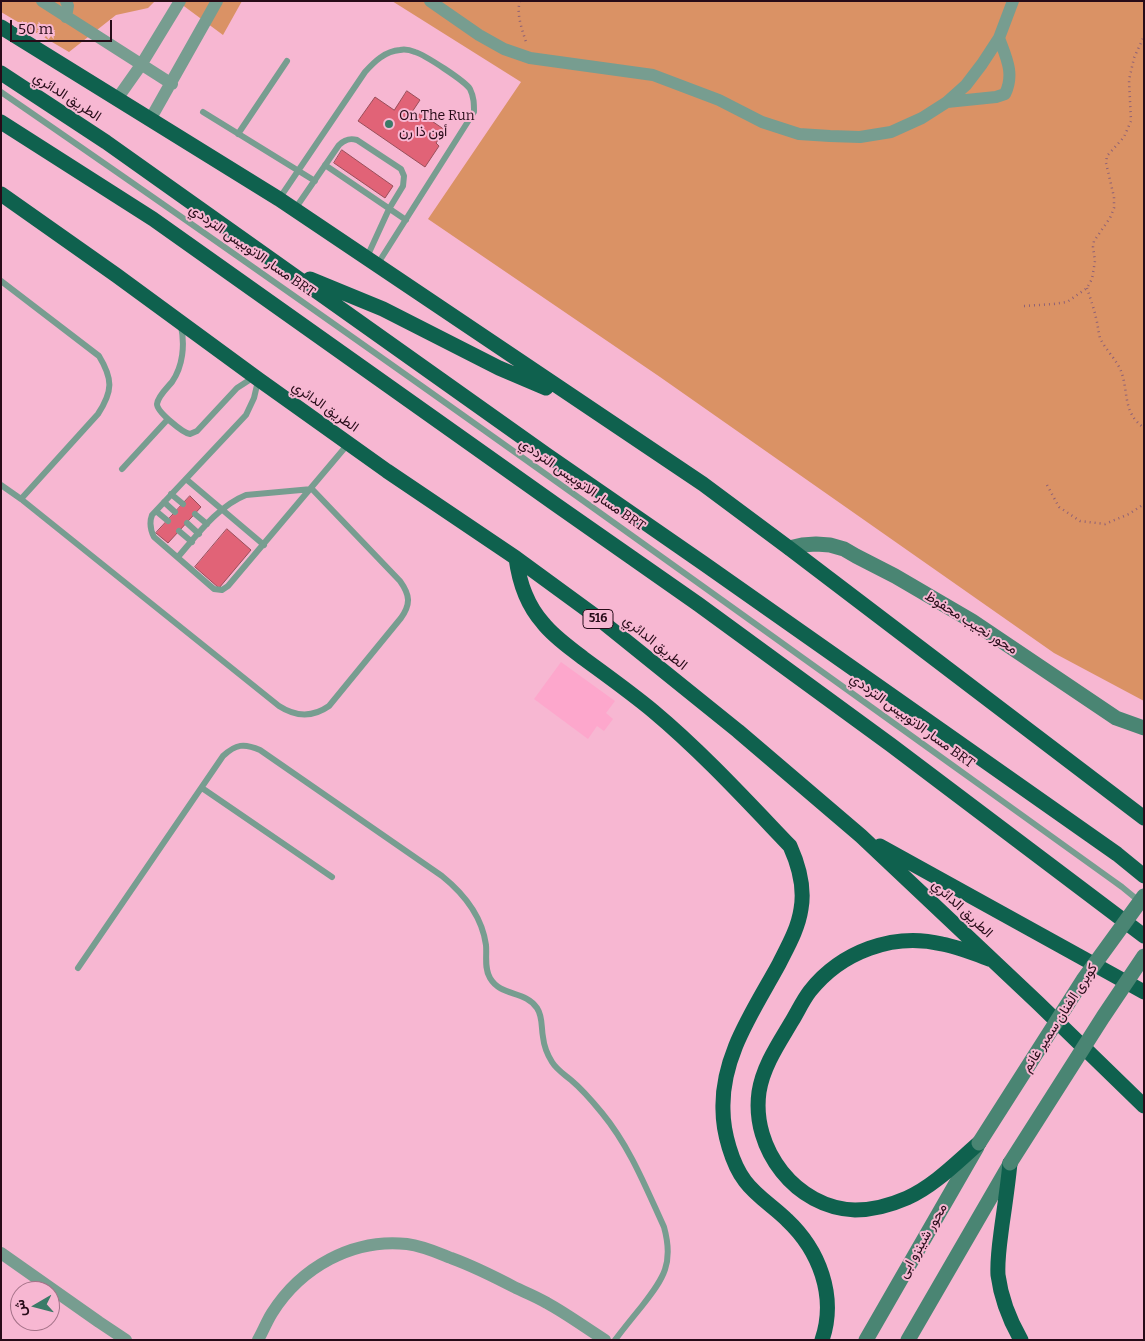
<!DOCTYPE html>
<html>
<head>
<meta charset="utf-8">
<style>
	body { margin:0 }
	#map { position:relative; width:1145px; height:1341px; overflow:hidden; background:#f7b7d2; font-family:Bitter,Vazirmatn,serif }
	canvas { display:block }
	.frame { position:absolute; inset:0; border:2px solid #270b18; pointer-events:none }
	.north { position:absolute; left:10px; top:1281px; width:50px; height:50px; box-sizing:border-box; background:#f7b7d2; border:1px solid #a47288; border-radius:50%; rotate:262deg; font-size:14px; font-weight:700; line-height:20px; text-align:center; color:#270b18 }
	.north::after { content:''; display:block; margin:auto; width:18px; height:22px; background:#3b7b68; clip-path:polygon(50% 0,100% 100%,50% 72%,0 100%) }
	.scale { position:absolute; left:10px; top:20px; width:102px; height:22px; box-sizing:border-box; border:2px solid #270b18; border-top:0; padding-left:6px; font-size:15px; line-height:18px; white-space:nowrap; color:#270b18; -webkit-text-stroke:4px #f7b7d2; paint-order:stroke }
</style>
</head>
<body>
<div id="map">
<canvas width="1145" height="1341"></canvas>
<div class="frame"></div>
<div class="north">ش</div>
<div class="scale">50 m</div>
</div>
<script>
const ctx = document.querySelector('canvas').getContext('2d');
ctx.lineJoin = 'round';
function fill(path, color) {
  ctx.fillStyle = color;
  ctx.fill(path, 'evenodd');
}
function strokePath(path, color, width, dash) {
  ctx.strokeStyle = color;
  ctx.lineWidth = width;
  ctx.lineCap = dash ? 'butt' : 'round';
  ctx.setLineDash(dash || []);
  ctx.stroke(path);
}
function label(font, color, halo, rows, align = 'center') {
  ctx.font = font + ' Bitter,Vazirmatn,serif';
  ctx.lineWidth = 4;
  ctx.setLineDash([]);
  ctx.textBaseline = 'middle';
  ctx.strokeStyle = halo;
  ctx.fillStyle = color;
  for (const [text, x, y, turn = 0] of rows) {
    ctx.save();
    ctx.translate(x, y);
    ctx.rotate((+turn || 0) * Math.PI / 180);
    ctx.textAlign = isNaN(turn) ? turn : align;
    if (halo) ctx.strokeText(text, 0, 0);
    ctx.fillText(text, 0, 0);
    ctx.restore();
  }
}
fill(new Path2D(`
	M561,662L615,701L606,713L613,719L604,731L597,726L588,739L534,699Z`), '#fda7cc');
fill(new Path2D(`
	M1,1H155L148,8L116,15L69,52L1,12Z
	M177,1H242L223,35Z
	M392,1H1144V701L1054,653L660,377L428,219L521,82Z`), '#da9265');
const building = new Path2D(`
	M407,91L420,100L408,118L414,122L420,113L445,130L436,143L439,146L425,167L358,121L375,97L394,110Z
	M342,150L393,186L385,198L334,163Z
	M190,496L201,507L168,543L156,533Z
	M227,529L251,550L219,588L195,567Z`);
fill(building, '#e16377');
strokePath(building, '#994e59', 1);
strokePath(new Path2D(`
	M520,1C516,14 522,29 526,42
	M1087,288C1090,298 1094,308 1096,318C1098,325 1098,331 1100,338C1105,349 1116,359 1121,371C1129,392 1122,412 1144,428
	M1024,306L1054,304L1067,302L1087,288L1092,279L1095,261L1093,247L1094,241L1110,218L1114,208V197L1106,163L1107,156L1124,137L1131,121L1129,80L1134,58L1144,36
	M1047,485L1059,507L1080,521L1105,524L1129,514L1144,504`), '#8f6175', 2.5, [1, 4]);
strokePath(new Path2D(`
	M1,92C379,352 750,620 1122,887L1139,901
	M203,112L315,181
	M238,134L287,61
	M325,165L406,220
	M279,199L365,72C374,62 385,51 400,50C405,49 410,50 415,52C425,55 465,81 470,89C474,97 474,104 474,112L377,265
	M295,209L339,145C345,139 350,138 357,140L401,169L404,176L403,186L389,209L367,257
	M1,281L99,356C113,379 113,391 98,414L21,499
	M181,326C185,345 183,366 172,382C167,388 158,396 157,404C157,412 183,433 190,434L197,431L237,388L254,377
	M258,381L254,398L246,415L152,515C149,523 150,529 154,537L214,589L222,590L228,586L348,444
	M122,469L168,419
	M186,479L264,545
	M1,485L21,499L279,706C296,717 312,718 329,706L401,618C411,604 410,595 400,581L312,489
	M171,494L183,504
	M164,502L175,512
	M156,511L168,521
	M195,514L207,524
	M187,523L199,534
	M179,531L192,542
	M178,557C197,535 218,506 246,495L312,489
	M202,788L332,877
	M78,968L223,756C236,744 244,743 260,750L442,876C463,893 482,916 486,945C487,956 484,968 490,978C501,997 525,990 537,1008C543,1017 541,1027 543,1037C544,1046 547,1054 552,1062C557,1070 564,1074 571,1080C583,1090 593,1102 602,1113C630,1147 646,1188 664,1227C674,1263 664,1278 642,1306C633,1317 624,1328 615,1340`), '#779d90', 6);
strokePath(new Path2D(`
	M42,1L172,84
	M430,1L479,35L504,49L530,58L653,75L719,100L762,122L799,134L830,136L860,137L891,132L922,118L947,102L966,85L982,64L999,38L1013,1
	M66,17L68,6L66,1
	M117,99L141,65L180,1
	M947,102L996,97L1005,94C1015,74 1006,57 999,38
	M151,118L217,1
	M1,1253L99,1322L126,1340
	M258,1340C263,1331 267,1321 272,1313C301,1267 353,1238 407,1244C423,1246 436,1252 451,1258C473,1266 495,1277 516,1288C527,1293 537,1297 547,1303C567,1314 586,1328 605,1340`), '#779d90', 12);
strokePath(new Path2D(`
	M789,548L802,545L816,544L830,545L844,549L856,556L895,576L972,621L1116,718L1144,728
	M866,1340L977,1147
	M908,1340L1010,1164`), '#4a8573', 15);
strokePath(new Path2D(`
	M1,27L279,199L703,484L789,548L1144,818
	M1,73L106,142L547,455L703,563L1117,854L1144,876
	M1,122L153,219L555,504L698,604L891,745L1144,936
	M1,194L116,275L258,379L387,471L516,558L594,615L738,731L861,836L1038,1003L1144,1106
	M310,279L383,309L499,368L546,388
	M516,558C519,581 527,605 543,623C554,637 569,647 583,658C606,675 630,692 653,711C702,752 746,800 790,846C799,866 805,887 801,909C798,929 788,946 779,964C754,1010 721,1056 723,1110C723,1132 732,1164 745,1181C756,1196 774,1207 787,1220C819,1250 837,1296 822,1340
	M880,846L1144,992
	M979,1143C957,1162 934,1186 907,1198C891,1205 873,1210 855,1210C796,1208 751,1149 759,1092C763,1066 779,1043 792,1021C798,1011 803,1000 810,991C841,952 893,932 942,944C958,947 973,953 989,959
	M1010,1163C1008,1184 1005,1204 1002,1225C1000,1241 997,1258 998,1275C1001,1298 1009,1319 1021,1340`), '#0f614e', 15);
strokePath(new Path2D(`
	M979,1143L1083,980L1144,896
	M1010,1163L1103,1017L1144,956`), '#4a8573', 15);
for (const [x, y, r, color] of [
	[389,124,5,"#3b7b68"]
]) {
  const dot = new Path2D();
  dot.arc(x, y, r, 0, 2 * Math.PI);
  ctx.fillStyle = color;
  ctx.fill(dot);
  strokePath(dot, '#f7b7d2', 2);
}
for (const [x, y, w] of [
	[598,619,30]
]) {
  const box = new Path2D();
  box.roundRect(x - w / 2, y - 9.5, w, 19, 4);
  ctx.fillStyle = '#f7b7d2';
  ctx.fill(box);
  strokePath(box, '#270b18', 1);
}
label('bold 12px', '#270b18', null, [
	["516",598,619]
]);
label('14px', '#270b18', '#f7b7d2', [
	["الطريق الدائري",67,97,33],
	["مسار الاتوبيس الترددي BRT",252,251,35],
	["الطريق الدائري",325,407,35],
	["مسار الاتوبيس الترددي BRT",582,485,35],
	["محور نجيب محفوظ",971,623,32],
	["الطريق الدائري",655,643,39],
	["مسار الاتوبيس الترددي BRT",912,721,36],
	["الطريق الدائري",962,909,43],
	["كوبرى الفنان سمير غانم",1060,1018,-57],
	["محور شينزو ابى",923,1241,-60]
]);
label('14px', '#270b18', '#f7b7d2', [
	["On The Run",399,116],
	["أون ذا رن",399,132]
], 'left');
</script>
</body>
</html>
